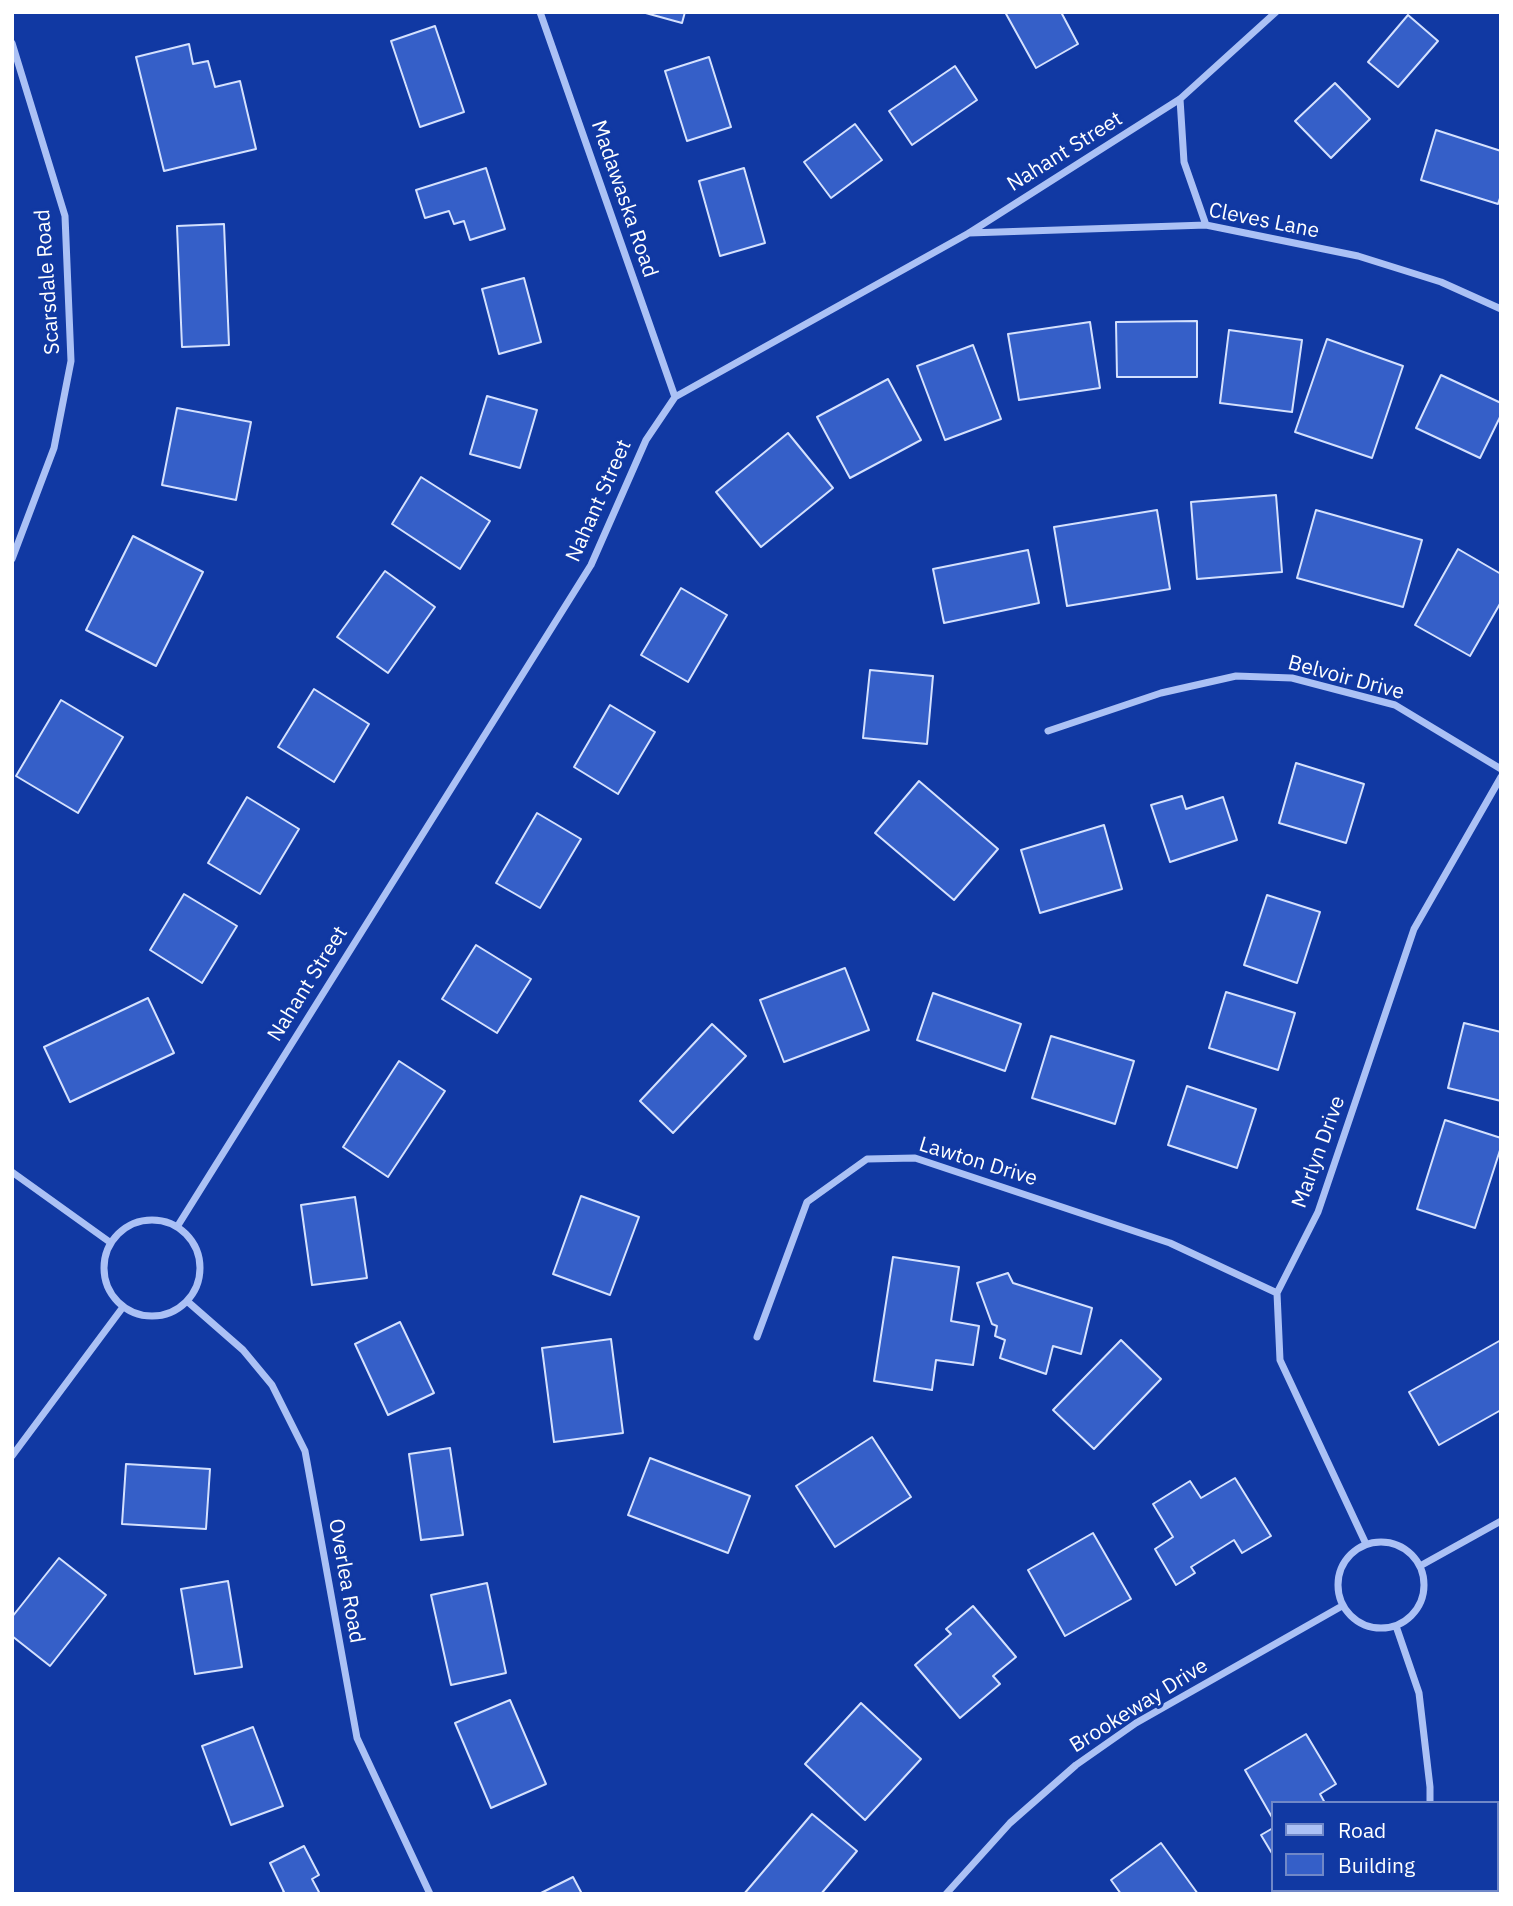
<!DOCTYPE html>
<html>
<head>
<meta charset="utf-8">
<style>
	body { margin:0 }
	#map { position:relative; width:1513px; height:1906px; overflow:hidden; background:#1139a3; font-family:"IBM Plex Sans",sans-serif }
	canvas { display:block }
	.frame { position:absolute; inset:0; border:14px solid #fff; pointer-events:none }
	.legend { position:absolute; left:1271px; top:1801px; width:228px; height:91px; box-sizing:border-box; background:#1139a3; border:2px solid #7088c8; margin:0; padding:9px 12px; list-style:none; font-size:21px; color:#fff }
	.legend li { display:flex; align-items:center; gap:14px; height:35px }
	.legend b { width:35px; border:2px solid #7088c8 }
</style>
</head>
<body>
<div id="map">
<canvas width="1513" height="1906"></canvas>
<div class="frame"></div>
<ul class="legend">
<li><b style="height:9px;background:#abc1f5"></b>Road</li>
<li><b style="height:19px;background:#355fc8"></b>Building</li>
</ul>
</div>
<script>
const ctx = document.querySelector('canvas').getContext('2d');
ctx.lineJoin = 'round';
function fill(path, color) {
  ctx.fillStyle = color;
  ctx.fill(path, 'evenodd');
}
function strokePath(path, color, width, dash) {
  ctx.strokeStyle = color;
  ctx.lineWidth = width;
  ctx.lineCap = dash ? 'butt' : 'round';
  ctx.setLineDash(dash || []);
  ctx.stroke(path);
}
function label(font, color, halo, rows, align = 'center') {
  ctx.font = font + ' "IBM Plex Sans",sans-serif';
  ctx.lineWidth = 6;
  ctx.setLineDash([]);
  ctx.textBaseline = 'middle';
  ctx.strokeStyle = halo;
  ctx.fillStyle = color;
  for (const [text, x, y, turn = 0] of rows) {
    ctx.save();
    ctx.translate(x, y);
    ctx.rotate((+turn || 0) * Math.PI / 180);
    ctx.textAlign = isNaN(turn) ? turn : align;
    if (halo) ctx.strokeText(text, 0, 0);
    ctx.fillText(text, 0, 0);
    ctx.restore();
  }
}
const building = new Path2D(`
	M642,12H685L682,23Z
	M1005,12H1061L1078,44L1036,68Z
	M1408,15L1438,41L1398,87L1368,62Z
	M435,26L464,112L420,127L391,41Z
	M189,44L193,64L208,61L215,87L240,81L256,149L164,171L136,57Z
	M709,57L731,127L687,141L665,71Z
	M955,66L977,100L912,145L889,111Z
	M1335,83L1370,119L1331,158L1295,121Z
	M855,124L882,160L831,198L804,162Z
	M1436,130L1501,151V195L1498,204L1421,180Z
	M486,168L505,229L470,240L464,221L454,224L449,211L425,218L416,190Z
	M744,168L765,243L720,256L699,181Z
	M224,224L229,345L182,347L177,226Z
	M524,278L541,342L499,354L482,289Z
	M1197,321V377H1117L1116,322Z
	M1090,322L1100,388L1019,400L1008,334Z
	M1229,330L1302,340L1292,412L1220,403Z
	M1327,339L1403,366L1372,458L1295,432Z
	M973,345L1001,419L945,440L917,366Z
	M1441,375L1501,403V415L1480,458L1416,428Z
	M888,379L921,440L850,478L817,417Z
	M487,396L537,410L520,468L470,454Z
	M177,408L251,422L236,500L162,485Z
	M788,433L833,488L761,547L716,492Z
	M421,477L490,521L460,569L392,524Z
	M1276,495L1282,572L1197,579L1191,502Z
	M1157,510L1170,589L1067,606L1054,527Z
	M1316,510L1422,540L1403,607L1297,578Z
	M133,536L203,572L156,666L86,630Z
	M1458,549L1501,574V602L1470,656L1415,625Z
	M1028,550L1039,603L944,623L933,569Z
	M385,571L435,607L388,673L337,637Z
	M681,588L727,615L688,682L641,655Z
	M870,670L933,676L927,744L863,738Z
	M314,689L369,724L334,782L278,747Z
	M61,700L123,737L78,813L16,776Z
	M610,705L655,732L618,794L574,767Z
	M1296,763L1364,784L1346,843L1279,823Z
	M919,781L998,849L954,900L875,833Z
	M1182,796L1186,809L1223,797L1237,840L1170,862L1151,805Z
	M247,797L299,829L260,894L208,863Z
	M537,813L581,839L540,908L496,883Z
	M1104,825L1122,889L1040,913L1021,850Z
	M184,894L237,926L202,983L150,950Z
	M1267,895L1320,912L1297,983L1244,965Z
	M476,945L531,979L497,1033L442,999Z
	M845,968L869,1030L784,1062L760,1000Z
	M1226,992L1295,1013L1278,1070L1209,1048Z
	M933,993L1021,1024L1005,1071L917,1040Z
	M148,998L174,1053L70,1102L44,1047Z
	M1464,1023L1501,1032V1101L1448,1088Z
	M712,1024L746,1056L673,1133L640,1101Z
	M1051,1036L1134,1061L1115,1124L1032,1098Z
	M399,1061L445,1091L388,1177L343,1147Z
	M1187,1086L1256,1109L1237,1168L1168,1145Z
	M1445,1120L1501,1138V1147L1475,1228L1417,1209Z
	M581,1196L639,1217L610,1295L553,1274Z
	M355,1197L367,1278L312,1285L301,1205Z
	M893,1257L959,1267L951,1321L979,1326L973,1365L936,1360L932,1390L874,1381Z
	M1008,1273L1013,1283L1092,1308L1081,1354L1053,1346L1046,1374L1000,1358L1005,1340L995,1336L997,1326L992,1324L977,1283Z
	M400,1322L434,1393L388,1415L355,1344Z
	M611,1339L623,1433L554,1442L542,1348Z
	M1121,1340L1161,1379L1094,1449L1053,1410Z
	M1501,1340V1410L1439,1445L1409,1392Z
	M872,1437L911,1497L835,1547L796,1486Z
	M450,1448L463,1535L421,1540L409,1454Z
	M650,1458L750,1496L728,1553L628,1515Z
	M126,1464L210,1469L206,1529L122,1524Z
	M1235,1478L1271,1536L1242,1553L1234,1540L1191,1567L1195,1573L1176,1585L1155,1549L1173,1537L1153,1504L1190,1481L1201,1498Z
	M1093,1533L1131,1599L1065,1636L1028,1570Z
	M59,1558L106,1595L50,1666L12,1636V1617Z
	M228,1581L242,1667L195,1674L181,1589Z
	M487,1583L506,1673L451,1685L431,1595Z
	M973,1606L1016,1657L993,1676L1000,1684L960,1718L915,1665L951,1634L946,1629Z
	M510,1700L546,1784L491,1808L455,1723Z
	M861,1703L921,1759L865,1820L805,1764Z
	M253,1727L283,1806L231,1825L202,1746Z
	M1306,1734L1336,1784L1320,1794L1325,1803H1273V1819L1245,1770Z
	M812,1814L857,1851L821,1894H744Z
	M1273,1828V1855L1261,1835Z
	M1161,1843L1198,1894H1121L1111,1880Z
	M304,1846L319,1875L312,1879L320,1894H280L284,1892L270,1863Z
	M573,1877L582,1894H539Z`);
fill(building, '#355fc8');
strokePath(building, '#d4e1fe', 2);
strokePath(new Path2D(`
	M540,12L675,397
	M12,43L65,216L71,361L54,448L12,559
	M1180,99L1184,162L1206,225
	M969,233L1206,225L1358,256L1441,282L1501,309
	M1048,731L1161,693L1236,676L1292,678L1395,705L1501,769
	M12,1172L111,1243
	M104 1268a48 48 0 1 1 96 0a48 48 0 1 1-96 0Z
	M177,1227L591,565L646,440L675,397L969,233L1180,99L1276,12
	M187,1301L243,1350L272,1385L305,1451L357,1738L430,1894
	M757,1337L807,1202L867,1159L915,1158L1170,1243L1277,1293
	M12,1456L123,1307
	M1338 1585a43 43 0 1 1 86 0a43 43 0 1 1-86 0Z
	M1366,1544L1280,1360L1277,1293L1318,1212L1414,929L1501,777
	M1420,1566L1501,1521
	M1396,1626L1419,1693L1430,1787V1803
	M946,1894L1010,1823L1076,1765L1136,1723L1342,1606
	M1422,1894L1423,1890`), '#abc1f5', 7);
label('21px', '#fff', '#1139a3', [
	["Nahant Street",1065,152,-32],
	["Madawaska Road",624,199,71],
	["Cleves Lane",1264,221,11],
	["Scarsdale Road",48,282,-94],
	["Nahant Street",599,501,-66],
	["Belvoir Drive",1346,678,15],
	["Nahant Street",308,984,-58],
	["Marlyn Drive",1319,1152,-70],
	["Lawton Drive",978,1162,17],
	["Overlea Road",346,1581,80],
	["Brookeway Drive",1139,1706,-32]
]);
</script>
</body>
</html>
